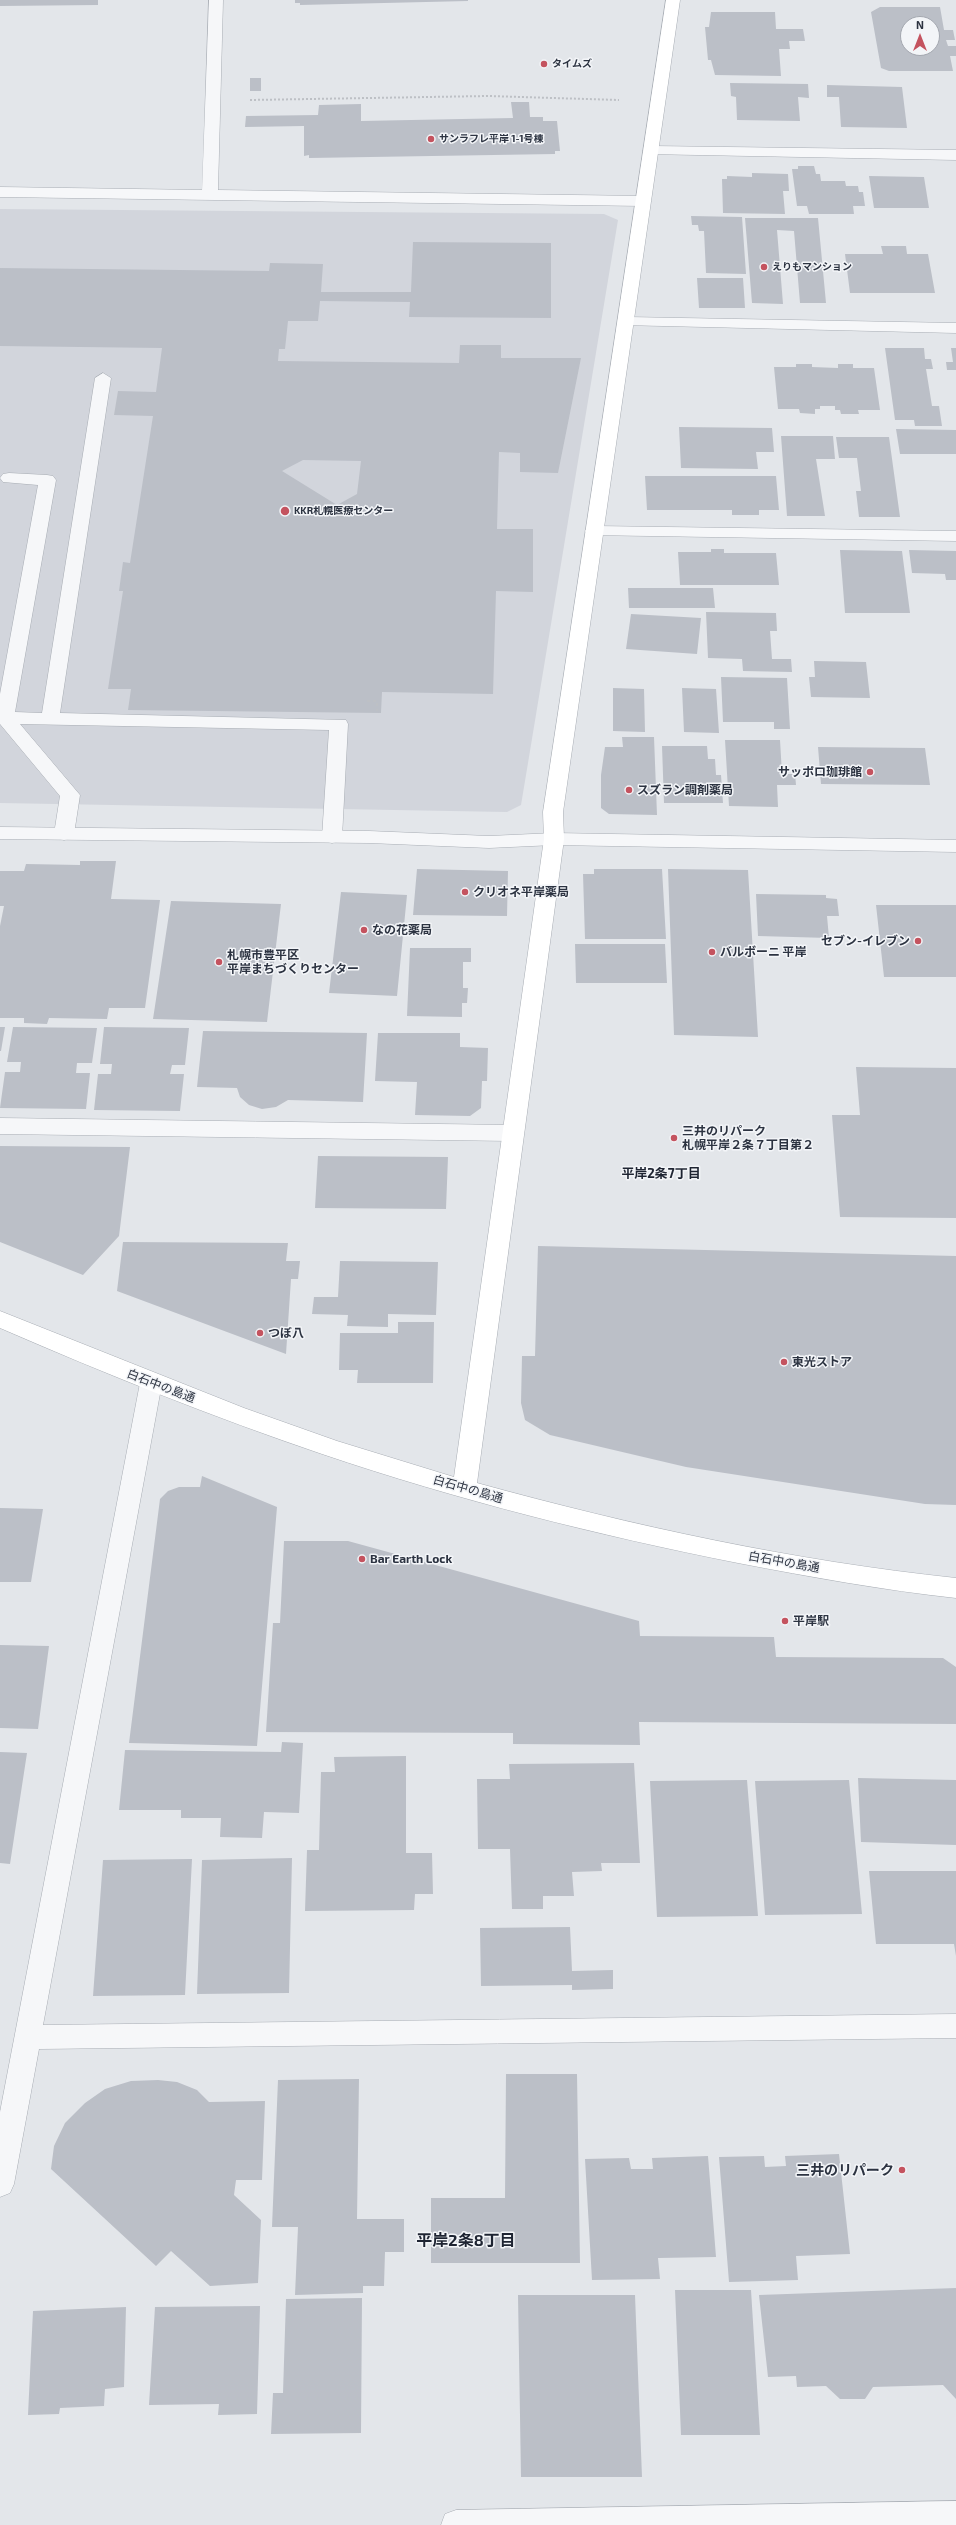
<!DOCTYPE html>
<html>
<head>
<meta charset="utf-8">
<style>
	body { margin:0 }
	#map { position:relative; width:956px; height:2525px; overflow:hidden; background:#e3e6ea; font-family:"Exo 2",sans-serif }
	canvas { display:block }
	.north { position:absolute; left:900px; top:16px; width:40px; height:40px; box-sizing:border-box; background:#f3f5f8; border:1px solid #a3a7af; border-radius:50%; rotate:0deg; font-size:11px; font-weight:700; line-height:16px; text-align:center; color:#2c3341 }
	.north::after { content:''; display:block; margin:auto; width:14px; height:18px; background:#c4535f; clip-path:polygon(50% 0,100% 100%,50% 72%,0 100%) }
</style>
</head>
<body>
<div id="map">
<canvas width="956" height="2525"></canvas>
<div class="north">N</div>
</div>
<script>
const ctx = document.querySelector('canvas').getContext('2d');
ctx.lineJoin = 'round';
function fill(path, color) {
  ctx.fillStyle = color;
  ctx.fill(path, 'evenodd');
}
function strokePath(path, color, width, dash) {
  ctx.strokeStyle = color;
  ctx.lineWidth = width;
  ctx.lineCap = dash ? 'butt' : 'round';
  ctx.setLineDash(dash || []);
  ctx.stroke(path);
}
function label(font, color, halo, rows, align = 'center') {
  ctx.font = font + ' "Exo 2","Noto Sans JP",sans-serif';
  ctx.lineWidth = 3;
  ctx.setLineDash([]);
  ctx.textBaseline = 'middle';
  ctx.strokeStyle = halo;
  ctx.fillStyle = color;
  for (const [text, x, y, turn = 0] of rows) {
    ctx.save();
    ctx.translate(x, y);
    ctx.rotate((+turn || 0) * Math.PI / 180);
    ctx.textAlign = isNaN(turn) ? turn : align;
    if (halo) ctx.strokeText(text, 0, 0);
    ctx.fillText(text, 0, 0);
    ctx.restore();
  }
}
fill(new Path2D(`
	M0,209L604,214L618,220L521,805L507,812L0,803Z`), '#d2d5dc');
fill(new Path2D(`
	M0,0H98V5L0,6Z
	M295,0H468V1L300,5V3H295Z
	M880,7H940L944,30H953L955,40H946L948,46H956V56H950L953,71H889L881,68L871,12ZM908,24H932V48H908Z
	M711,12H775L776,29H803L805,41H789L790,49H779L781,76L715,75L711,60H708L705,27H709Z
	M250,78H261V91H250Z
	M730,83L808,84L809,98L798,97L800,121L737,120L736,97L731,96Z
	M827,85L902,87L907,128L841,127L839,97H827Z
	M511,102H529L530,117H543V121H557L560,151H555V154L309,158V155L304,156V126L245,127L246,116L318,115L319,105L361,104V121L513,118Z
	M798,166H814L816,174H820L821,181H845L846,186H858L859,192H863L865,206H853L854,214H809L807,206H797L792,169H798Z
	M752,173L788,174L789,191H783L785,214L723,213L722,179H727V176L752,177Z
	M869,176L924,177L929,208H874Z
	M691,216L742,217L746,274L706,273L704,231H699L698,225H692Z
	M745,218H818L826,303H800L794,231L777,230L783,304L752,303Z
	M413,242L551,243V318L409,317L410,302L320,301L318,321H288L285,349H279L278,361L459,363L460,345H501V358H581L558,473L520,472V453L499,452L497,529H533V592L496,591L493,694L382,692L381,713L128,710L131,689H108L123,591H119L123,562L130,563L153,416L114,415L118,391L156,392L162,348L0,346V268L269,271L270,263L323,264L321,292H411ZM303,460L361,461L357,494L337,505L282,471Z
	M881,246H906L907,254H928L935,293H850L845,254H883Z
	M697,278H743L745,308H699Z
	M885,348H924L925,359H931L933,369H926L932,406H939L942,426H915L914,420H895Z
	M951,348H956V370H947L946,362H953Z
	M796,364H812V367L838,368V364H853V368H874L880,410H858L859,414H841L840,410H835V406H820V409H815V414L800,413L799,409H778L774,367H796Z
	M679,427L772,428L774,452H756L758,469L681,468Z
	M896,429L956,430V454H900Z
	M781,436H833L835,459H816L825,516H787Z
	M836,437H889L900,517H859L856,491H861L857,458H839Z
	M645,476H776L779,510H759V515H732V510H647Z
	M711,549H724V553H776L779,585H680L678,552H711Z
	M840,550L902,551L910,613H845Z
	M909,550L956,551V580H946L945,574L912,573Z
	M628,588H713L715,608H629Z
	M706,612L776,613L777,631H770L772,659H791L792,672L743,671L742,659L708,658Z
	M631,614L701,618L697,654L626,649Z
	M814,661L866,662L870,698L811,697L809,677H815Z
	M721,677L787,678L790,729H774V722H723Z
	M613,688L644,689L645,732L613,731Z
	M682,688L716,689L719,733L684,732Z
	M622,737H654L657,815L609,814L601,808V775L605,747H623Z
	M725,740H780L782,774H795L796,785H777L778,807L729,806Z
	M662,746H707L708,759H715L716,775H721L723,803H664Z
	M818,747L925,748L930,785L821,784Z
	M80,861H116L111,899L160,900L145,1008H109L107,1019L49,1018L47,1024L24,1023V1018H0V926L4,906H0V871H24L26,864L80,865Z
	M417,869L508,871L507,916L413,915Z
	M594,869H662L666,939H585L583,874H594Z
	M668,869L748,870L758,1037L674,1035Z
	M341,892L407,895L397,996L329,993Z
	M756,894L826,895V898L837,899L839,916H827L829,938L758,936Z
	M171,901L281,904L267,1022L153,1019Z
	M876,905H956V977H884Z
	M575,944H665L667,983H576Z
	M410,948H471V962H463V988H468L467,1003H462V1017L407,1016Z
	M0,1027H5L1,1051H0Z
	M13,1027L97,1028L92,1063H77L76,1073H90L86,1109L0,1108L5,1072H20L21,1062H7Z
	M104,1027L189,1028L185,1065H172L170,1074H184L180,1111L94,1110L98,1074H111L112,1064H100Z
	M203,1031L367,1033L363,1102L288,1100L276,1107L262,1109L249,1105L240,1097L237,1088L197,1087Z
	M378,1033H460V1047L488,1048L487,1081H482L481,1108L470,1116L415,1115L417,1082L375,1081Z
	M856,1067L956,1068V1218L840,1217L832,1115H860Z
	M0,1146L130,1147L119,1236L83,1275L0,1242Z
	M318,1156L448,1157L446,1209L315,1208Z
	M123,1242L288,1243L286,1261H300L298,1279H291L286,1354L117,1291Z
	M538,1246L956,1256V1505L925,1504L686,1467L550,1435L525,1420L521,1403L522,1356H535Z
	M340,1261L438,1262L436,1315L388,1314V1327L347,1326L348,1315L312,1314L314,1297H338Z
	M398,1322H434L433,1383H357L358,1370H339L340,1333H398Z
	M202,1476L277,1507L257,1746L129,1743L160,1499L168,1491L179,1487H200Z
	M0,1508L43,1509L31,1582H0Z
	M284,1541H348L639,1621L640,1636L774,1637L776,1657L943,1658L956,1667V1724L639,1722L640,1745L513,1744V1733L266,1732L273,1623H280Z
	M0,1645L49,1646L38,1729L0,1728Z
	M282,1742L303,1743L299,1813L264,1812L262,1838L220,1837L221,1818H181V1810H119L125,1750L281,1752Z
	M0,1752L27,1753L10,1864L0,1863Z
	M406,1756V1853H432L433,1894H415L414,1910L305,1911L307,1850H319L321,1772H335L334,1757Z
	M634,1763L640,1863H601L602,1871L572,1872L574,1896H543V1909H512L510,1849H478L477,1779H510L509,1764Z
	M858,1778L956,1780V1845L861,1842Z
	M747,1780L758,1916L657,1917L650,1781Z
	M849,1780L862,1914L765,1915L755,1781Z
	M292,1858L289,1993L197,1994L202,1860Z
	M192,1859L185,1995L93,1996L103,1860Z
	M869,1871H956V1956L954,1944H876Z
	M570,1927L572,1971L613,1970V1989L572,1990V1985L481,1986L480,1928Z
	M506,2074H577L580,2263H431V2198H505Z
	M359,2079L357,2219H404V2252H385L384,2286H363V2293L295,2295L298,2227H272L278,2080Z
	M158,2080L177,2082L197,2090L209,2102L265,2101L262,2180H236L234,2195L261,2220L258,2283L210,2286L171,2251L156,2266L51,2169L54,2146L65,2123L85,2103L105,2089L131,2081Z
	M839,2154L850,2254L796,2256L798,2280L729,2282L719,2157L764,2156L765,2167L786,2166L785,2156Z
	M708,2156L716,2257L658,2258L660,2279L592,2280L585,2159L629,2158L631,2169H653L652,2158Z
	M956,2288V2399L943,2385L873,2387L865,2399H840L826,2386L797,2387L796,2376L768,2377L759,2295Z
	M675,2290H751L760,2435H681Z
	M518,2295H635L642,2477H521Z
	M362,2298L361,2433L271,2434L273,2393H283L286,2299Z
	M260,2306L257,2414L218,2415L219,2404L149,2405L155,2307Z
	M126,2307L124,2387L105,2389L104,2406L60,2408L59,2414L28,2415L33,2311Z`), '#bbbfc7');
const lane = new Path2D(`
	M103,373L111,378L60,713L346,720L348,724L342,837L339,841L332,843L325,841L322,837L329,730L20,724L80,795L74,834L71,838L64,840L57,838L54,834L60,796L0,724V694L38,485L3,482L0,478L3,474L9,473L47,475L53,476L56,480L15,712L42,713L95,378Z`);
const street = new Path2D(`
	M209,0H223L218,190L644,196L652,201L644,206L0,197V187L202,190Z
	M651,146L956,150V160L646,154L643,151Z
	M627,317L956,323V333L621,325L619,322L621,319Z
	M594,526L956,531V541L588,535L585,531L588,527Z
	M0,827L369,831L489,836L554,833L956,840V852L554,845L489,848L369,843L0,839Z
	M0,1118L512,1125L519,1128L523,1133L519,1138L512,1141L0,1134Z
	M151,1374L159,1377L162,1383L43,2025L956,2014V2038L39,2049L14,2184L10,2193L0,2197V2112L140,1383L143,1377Z
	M956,2501V2525H441L445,2514L456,2510Z`);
const secondary = new Path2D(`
	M666,0H680L563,812L564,839L477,1483C633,1526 794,1561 956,1578V1598C883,1590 811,1577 738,1563C597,1535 458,1500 322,1454C213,1417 106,1374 0,1328V1311L244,1408L337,1441L454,1477L544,839L543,812Z`);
strokePath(lane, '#a8adb4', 1);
strokePath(street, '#a8adb4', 1);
strokePath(secondary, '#a8adb4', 1);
strokePath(new Path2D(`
	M250,100L488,96L619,100`), '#bdc0c5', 2, [2, 2]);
strokePath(new Path2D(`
	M367,701H377V711`), '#bdc0c5', 2.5, [3, 3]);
fill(lane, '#f6f7f9');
fill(street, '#f6f7f9');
fill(secondary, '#fff');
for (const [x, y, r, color] of [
	[544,64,4,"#c4535f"],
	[431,139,4,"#c4535f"],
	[764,267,4,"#c4535f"],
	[285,511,5,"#c4535f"],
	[870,772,4,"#c4535f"],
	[629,790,4,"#c4535f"],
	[465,892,4,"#c4535f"],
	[364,930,4,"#c4535f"],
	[918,941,4,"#c4535f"],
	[712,952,4,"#c4535f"],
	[219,962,4,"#c4535f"],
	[674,1138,4,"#c4535f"],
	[260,1333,4,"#c4535f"],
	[784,1362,4,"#c4535f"],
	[362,1559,4,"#c4535f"],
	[785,1621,4,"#c4535f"],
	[902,2170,4,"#c4535f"]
]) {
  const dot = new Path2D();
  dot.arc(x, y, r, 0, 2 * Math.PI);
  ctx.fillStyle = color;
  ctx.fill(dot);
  strokePath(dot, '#f3f5f8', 1.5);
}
label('bold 10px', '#2c3341', '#f3f5f8', [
	["タイムズ",552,64],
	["サンラフレ平岸 1-1号棟",439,139],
	["えりもマンション",772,267],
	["KKR札幌医療センター",294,511]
], 'left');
label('bold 12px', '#2c3341', '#f3f5f8', [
	["サッポロ珈琲館",862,772,"right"],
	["スズラン調剤薬局",637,790],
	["クリオネ平岸薬局",473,892],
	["なの花薬局",372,930],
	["セブン-イレブン",910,941,"right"],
	["バルボーニ 平岸",720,952],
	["札幌市豊平区",227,955],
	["平岸まちづくりセンター",227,969],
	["三井のリパーク",682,1131],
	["札幌平岸２条７丁目第２",682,1145],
	["つぼ八",268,1333],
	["東光ストア",792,1362],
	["Bar Earth Lock",370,1559],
	["平岸駅",793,1621]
], 'left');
label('12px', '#2c3341', '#f3f5f8', [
	["白石中の島通",161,1386,21],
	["白石中の島通",468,1489,16],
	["白石中の島通",784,1562,10]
]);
label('bold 13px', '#1e2432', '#f3f5f8', [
	["平岸2条7丁目",661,1174]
]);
label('bold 14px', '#2c3341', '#f3f5f8', [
	["三井のリパーク",894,2170]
], 'right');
label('bold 16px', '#1e2432', '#f3f5f8', [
	["平岸2条8丁目",466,2241]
]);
</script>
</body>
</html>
